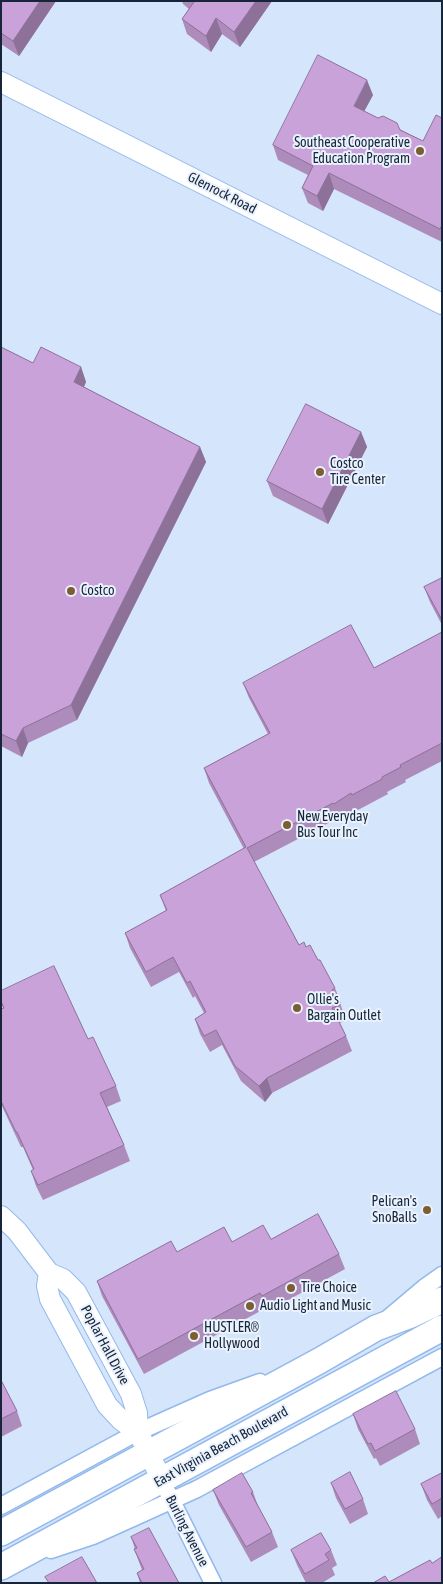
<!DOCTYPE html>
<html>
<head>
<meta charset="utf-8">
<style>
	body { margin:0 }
	#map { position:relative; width:443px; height:1584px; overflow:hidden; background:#d5e5fb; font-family:"Asap Condensed",sans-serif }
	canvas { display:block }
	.frame { position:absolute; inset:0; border:2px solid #162539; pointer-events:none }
</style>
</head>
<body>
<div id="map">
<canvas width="443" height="1584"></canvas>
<div class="frame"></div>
</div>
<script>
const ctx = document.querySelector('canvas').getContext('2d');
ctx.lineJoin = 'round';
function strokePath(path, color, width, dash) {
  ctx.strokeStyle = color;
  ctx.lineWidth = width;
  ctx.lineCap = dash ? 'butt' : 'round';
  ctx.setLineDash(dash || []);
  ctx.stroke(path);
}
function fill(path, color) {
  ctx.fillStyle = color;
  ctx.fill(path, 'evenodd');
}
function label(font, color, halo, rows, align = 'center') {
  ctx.font = font + ' "Asap Condensed",sans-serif';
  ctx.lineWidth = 4;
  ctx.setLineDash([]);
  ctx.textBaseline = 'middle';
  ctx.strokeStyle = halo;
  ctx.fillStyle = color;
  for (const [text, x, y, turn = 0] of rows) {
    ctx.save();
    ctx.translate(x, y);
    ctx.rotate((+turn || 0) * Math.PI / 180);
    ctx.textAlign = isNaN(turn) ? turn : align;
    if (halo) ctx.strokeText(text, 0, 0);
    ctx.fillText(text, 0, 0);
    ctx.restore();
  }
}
const minor = new Path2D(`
	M387,1319L425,1287L442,1275
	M168,1493L213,1583
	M1,1506L138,1432L210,1400L260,1382
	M51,1550L93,1536L197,1489L442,1357`);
const tertiary = new Path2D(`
	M1,82L442,304
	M1,1216L17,1231L49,1273L63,1279L76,1292L131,1394L137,1413L138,1432L162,1480
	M49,1273L47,1286L50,1299L107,1405L121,1420L138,1432`);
const primary = new Path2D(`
	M1,1533L319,1361L376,1328L411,1315L442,1300
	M1,1567L442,1328`);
strokePath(minor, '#92b9ec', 19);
strokePath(tertiary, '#92b9ec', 22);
strokePath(primary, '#92b9ec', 28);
strokePath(minor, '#fff', 16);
strokePath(tertiary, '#fff', 20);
strokePath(primary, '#fff', 25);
fill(new Path2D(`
	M1,1H56L19,56L1,44Z
	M182,1H272L240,47L222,34L211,52L187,34L182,19L189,9L183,4Z
	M373,95L364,111L423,141L442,118V242L334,189L323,211L308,203L302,188L308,175L278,160L273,145Z
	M1,347L33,363L81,367L86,382L84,387L200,447L206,462L77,720L28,743L22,757L1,746Z
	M361,432L367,447L328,524L273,496L267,481Z
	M442,578V625L430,602L424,587Z
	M442,632V761L405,780L406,782L387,792L388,794L358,810L357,809L339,819L338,818L254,862L299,945L306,947L318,960L335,988L341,1003H340L346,1020L340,1023L346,1036L352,1051L272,1093L265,1102L241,1081L222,1045L210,1052L200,1034L195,1019L204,1013L195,996L193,998L179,972L151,987L130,948L125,933L166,911L160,895L244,849L209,783L204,768L268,734L249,698L243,683L374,668Z
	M1,991L88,1039L116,1086L121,1101L107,1107L124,1145L130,1161L43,1200L36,1186L31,1171L33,1170L23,1147H21L1,1104V1009L3,1008L1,1004Z
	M271,1239L339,1254L345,1269L268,1311L266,1308L144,1374L102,1296L97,1281L177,1252L232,1242Z
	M1,1380L17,1411L22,1426L1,1437Z
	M353,1414L415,1429L420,1444L380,1466L376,1458L374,1459L358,1429Z
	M442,1473V1516L438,1519L427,1500L421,1484Z
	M331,1483L363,1499L368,1514L350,1524L336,1498Z
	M213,1490L253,1492L258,1506L272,1532L278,1547L251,1562L219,1505Z
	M131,1537L179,1583H140L137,1573L142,1570L134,1549H135Z
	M291,1550H331L337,1565L332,1568L335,1575L322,1583H306L297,1565Z`), '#ad8bbb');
fill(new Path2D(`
	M40,1H56L19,56L13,41Z
	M256,1H272L240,47L234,32Z
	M216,18L222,34L211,52L206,36Z
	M367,80L373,95L359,121L354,106Z
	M329,173L334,189L323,211L317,196Z
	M81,367L86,382L79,397L74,382Z
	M361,432L367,447L328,524L322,509Z
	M200,447L206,462L77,720L71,705Z
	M23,728L28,743L22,757L16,741Z
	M267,1078L272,1093L265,1102L259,1086Z`), '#8d7199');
const building = new Path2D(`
	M1,1H40L13,41L1,33Z
	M193,1H256L234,32L216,18L206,36L182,19L194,2Z
	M318,55L367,80L354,106L378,118L383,116L397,123L400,130L423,141L436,115L442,118V225L440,229L329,173L317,196L302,188L313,166L273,145Z
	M1,347L33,363L41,347L81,367L74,382L200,447L71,705L23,728L16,741L1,734Z
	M306,404L361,432L322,509L267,481Z
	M442,578V620L424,587Z
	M351,625L374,668L442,632V743L400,765L401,767L382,777V779L352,795L351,793L334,804L333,803L247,848L299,945L304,942L306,947L310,945L318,960H320L335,988L332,990L340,1005L332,1008L346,1036L267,1078L259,1086L235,1066L216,1030L204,1036L195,1019L206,1012L190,981L187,983L173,957L146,972L125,933L167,910L160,895L246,847L204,768L270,733L243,683Z
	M54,966L88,1039L93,1037L116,1086L100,1093L124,1145L38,1185L31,1171L34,1169L17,1132H16L1,1101V1009L4,1008L1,1001V991Z
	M318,1214L339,1254L262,1296L260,1293L138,1359L97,1281L171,1241L177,1252L224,1227L232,1242L263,1225L271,1239Z
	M1,1380L17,1411L1,1419Z
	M396,1391L415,1429L375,1451L371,1443L368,1444L353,1414Z
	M350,1472L363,1499L345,1509L331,1483Z
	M242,1473L253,1492L251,1493L272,1532L246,1547L213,1490Z
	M442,1473V1498L432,1504L421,1484Z
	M149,1528L179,1583H142L137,1573L144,1569L134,1549L137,1548L131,1537Z
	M321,1533L331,1550L325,1554L329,1560L305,1574L291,1550Z
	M82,1557L97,1583H49L45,1577Z
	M442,1557V1582L440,1583H373L385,1576L389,1582L430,1560L432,1563Z`);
fill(building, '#c9a2da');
strokePath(building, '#8d7199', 1);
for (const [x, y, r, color] of [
	[420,151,5,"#7c5e32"],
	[320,472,5,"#7c5e32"],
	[71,591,5,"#7c5e32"],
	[287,825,5,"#7c5e32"],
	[297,1008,5,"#7c5e32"],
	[427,1210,5,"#7c5e32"],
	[291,1288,5,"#7c5e32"],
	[250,1306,5,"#7c5e32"],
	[194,1336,5,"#7c5e32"]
]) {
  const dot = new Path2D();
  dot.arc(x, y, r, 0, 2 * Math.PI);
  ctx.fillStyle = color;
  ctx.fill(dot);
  strokePath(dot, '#eaf2fd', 2);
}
label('14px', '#162539', '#eaf2fd', [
	["Southeast Cooperative",410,143,"right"],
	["Education Program",410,159,"right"],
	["Costco",330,464],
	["Tire Center",330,480],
	["Costco",81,591],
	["New Everyday",297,817],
	["Bus Tour Inc",297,833],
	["Ollie's",307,1000],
	["Bargain Outlet",307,1016],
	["Pelican's",417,1202,"right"],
	["SnoBalls",417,1218,"right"],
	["Tire Choice",301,1288],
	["Audio Light and Music",260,1306],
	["HUSTLER®",204,1328],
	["Hollywood",204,1344]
], 'left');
label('14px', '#162539', '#eaf2fd', [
	["Glenrock Road",222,193,27],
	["Poplar Hall Drive",105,1345,62],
	["East Virginia Beach Boulevard",221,1447,-29],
	["Burling Avenue",187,1531,63]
]);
</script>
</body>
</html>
